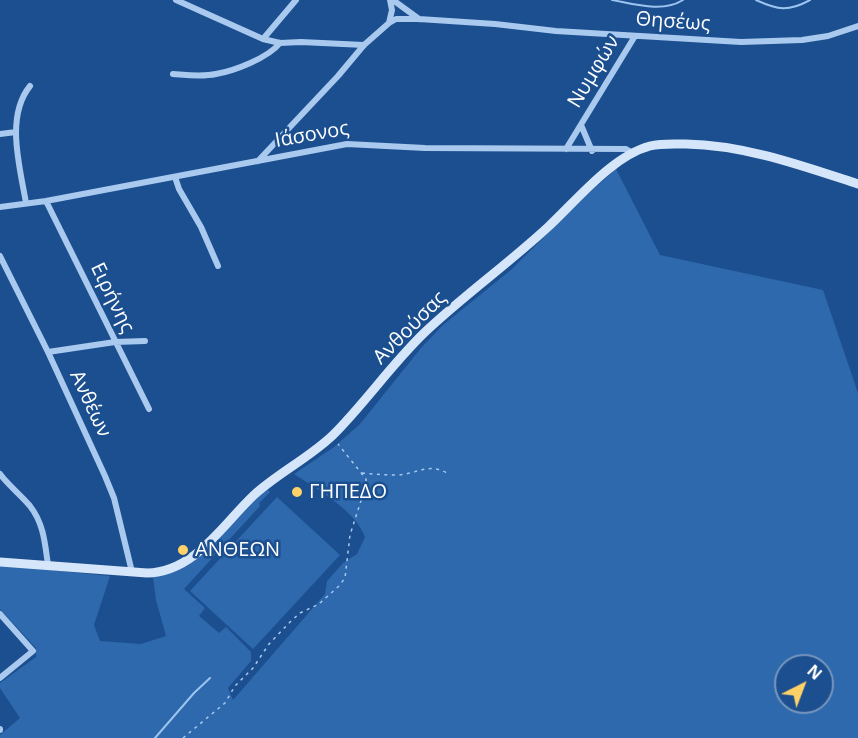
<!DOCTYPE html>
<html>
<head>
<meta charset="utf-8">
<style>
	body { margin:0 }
	#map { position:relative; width:858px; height:738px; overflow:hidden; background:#1b4f8f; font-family:"Open Sans",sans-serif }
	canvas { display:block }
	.north { position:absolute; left:774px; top:654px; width:60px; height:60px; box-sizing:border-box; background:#1b4f8f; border:2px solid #7695bc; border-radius:50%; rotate:42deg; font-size:16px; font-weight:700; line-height:24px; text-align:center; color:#fff }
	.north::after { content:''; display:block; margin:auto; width:21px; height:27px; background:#ffd166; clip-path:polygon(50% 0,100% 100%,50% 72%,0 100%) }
</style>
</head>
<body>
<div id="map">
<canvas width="858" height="738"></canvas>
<div class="north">N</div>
</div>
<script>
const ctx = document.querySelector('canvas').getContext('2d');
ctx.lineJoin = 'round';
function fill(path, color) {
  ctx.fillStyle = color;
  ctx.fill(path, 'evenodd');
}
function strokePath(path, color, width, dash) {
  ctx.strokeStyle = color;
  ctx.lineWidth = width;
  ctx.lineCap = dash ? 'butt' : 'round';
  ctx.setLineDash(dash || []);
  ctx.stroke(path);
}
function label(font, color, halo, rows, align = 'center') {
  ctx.font = font + ' "Open Sans",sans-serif';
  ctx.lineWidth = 5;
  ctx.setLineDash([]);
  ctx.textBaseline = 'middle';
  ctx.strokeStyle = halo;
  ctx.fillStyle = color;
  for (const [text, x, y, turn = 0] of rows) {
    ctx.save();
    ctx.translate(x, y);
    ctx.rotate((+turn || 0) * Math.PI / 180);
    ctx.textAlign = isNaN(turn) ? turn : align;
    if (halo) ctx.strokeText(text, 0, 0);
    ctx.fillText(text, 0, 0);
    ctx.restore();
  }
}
fill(new Path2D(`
	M616,169L660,255L823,290L858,393V738H0V735L20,718L0,688V683L36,657V648L0,609V565L110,576L94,625L100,641L141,644L166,636L156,600L153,576L173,572L189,563L263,491L268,490L270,492L259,503L260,506L184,589L205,608L199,616L219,633L226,627L251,652V661L228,688L233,700L325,594L327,581L343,563L357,554L365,537C356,511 317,489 294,474L334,447L360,424L421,348L443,325L512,269L579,202ZM786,666H822V702H786Z
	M277,497L340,555L253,649L190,591Z`), '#2e69ad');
strokePath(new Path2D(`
	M612,0C634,4 663,13 683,0
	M756,0C778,10 788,12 810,0
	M155,738L194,693L210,678`), '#9cc4f0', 2);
strokePath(new Path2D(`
	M362,473C373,474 384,475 396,475C416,475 427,462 447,473
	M183,738L225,703L235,686L253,668L269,644L290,622L300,613L319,604L339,586L345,578L350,535L366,485V479L338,444`), '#a9c9ee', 1.5, [3, 4.5]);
strokePath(new Path2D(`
	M176,0L263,39L280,43L301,42L364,45
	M393,0L419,19
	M389,23L392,10L390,0
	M263,39L296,0
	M173,74C187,75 202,77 216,74C234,71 268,58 280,43
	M581,125L592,151
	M0,134L16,132
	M566,149L635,36
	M258,161L338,76L364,45L389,23L396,19H419L495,24L556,31L741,42L802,40L828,36L858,26
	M175,177L179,189L201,227L218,266
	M46,201L149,409
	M26,203C20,167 5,117 30,86
	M0,207L46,201L347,144L425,148L626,149L633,153
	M0,256L48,352L105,476L114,498L132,572
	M48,352L115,342L145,341
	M0,474C9,486 21,495 30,506C44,524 45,544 48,565
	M0,614L33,651L0,678
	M0,729V730`), '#a9c9ee', 6);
strokePath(new Path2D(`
	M0,562L147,573C195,572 222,525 254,495C278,473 309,458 333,435C365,403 391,365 424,333C463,296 508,264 548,227C576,201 612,156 650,146C662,143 674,144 686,144C745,145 803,166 858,184`), '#d6e6fa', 9);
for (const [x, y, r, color] of [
	[297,492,6,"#ffd166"],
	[183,550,6,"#ffd166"]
]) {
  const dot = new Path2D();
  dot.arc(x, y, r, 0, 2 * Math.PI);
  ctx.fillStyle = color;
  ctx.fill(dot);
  strokePath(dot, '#1b4f8f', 2);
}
label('20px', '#fff', '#1b4f8f', [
	["Θησέως",673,22,4],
	["Νυμφών",594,72,-59],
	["Ιάσονος",312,135,-10],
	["Ειρήνης",112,298,64],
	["Ανθούσας",410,328,-45],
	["Ανθέων",90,404,65]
]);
label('20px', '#fff', '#1b4f8f', [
	["ΓΗΠΕΔΟ",309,492],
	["ΑΝΘΕΩΝ",195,550]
], 'left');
</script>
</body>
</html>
